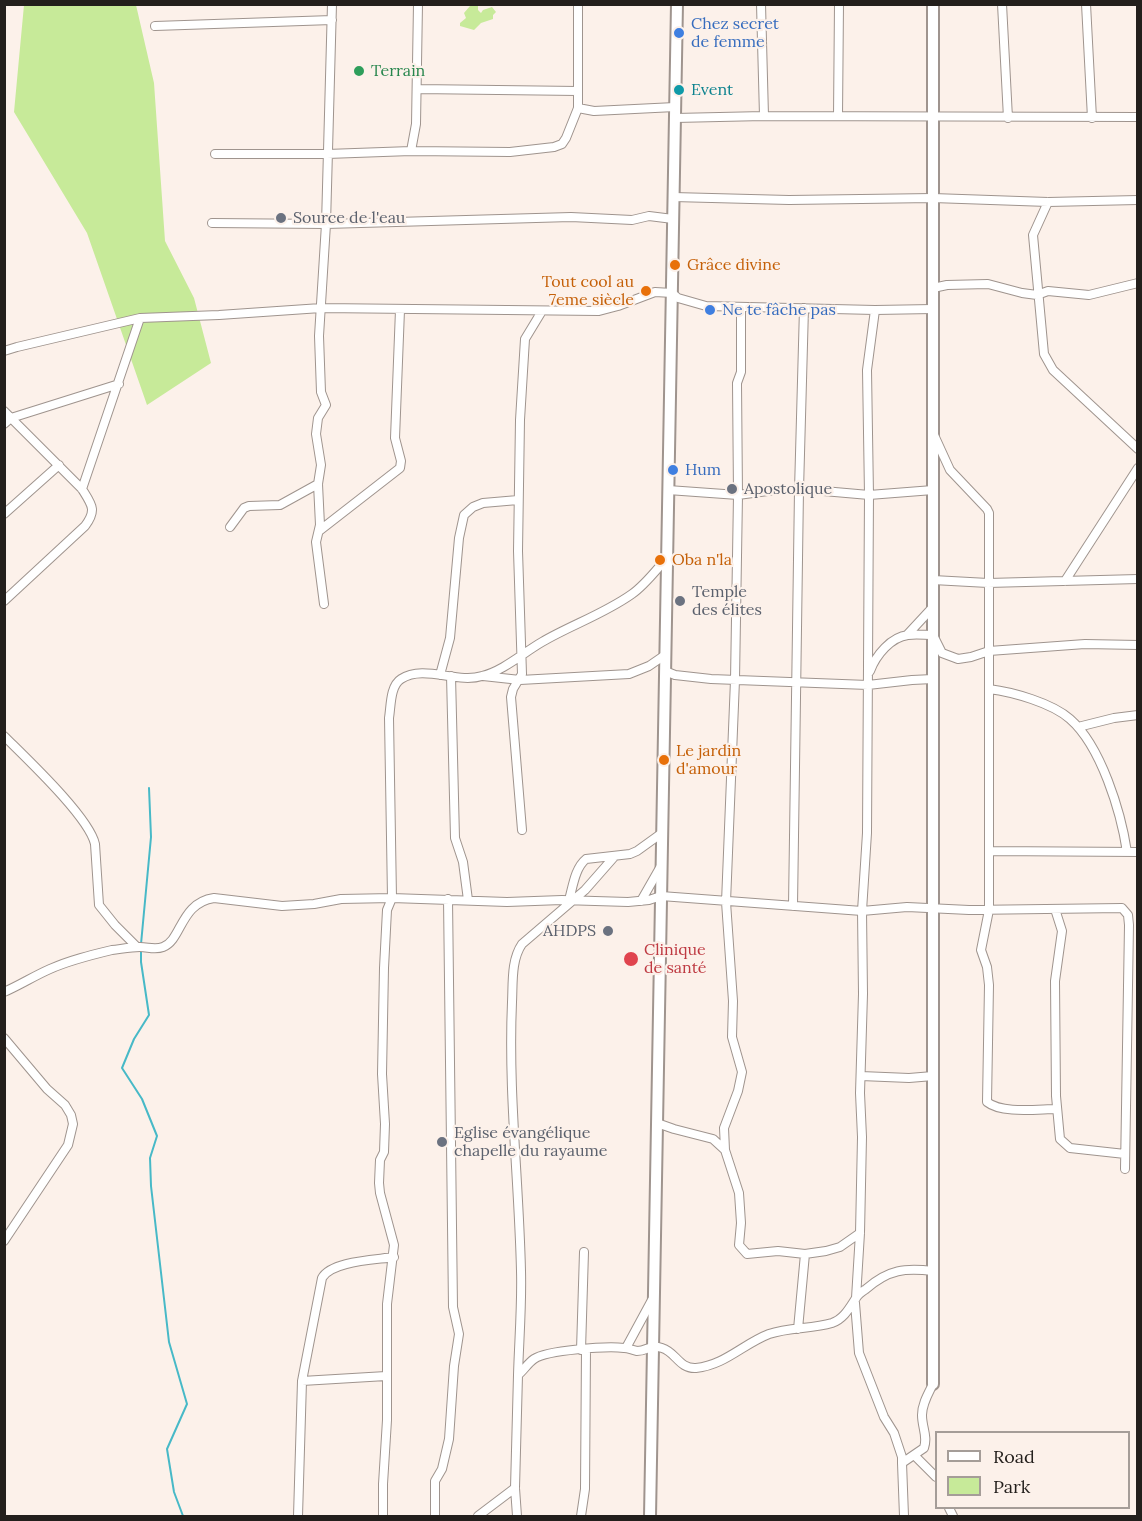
<!DOCTYPE html>
<html>
<head>
<meta charset="utf-8">
<style>
	body { margin:0 }
	#map { position:relative; width:1142px; height:1521px; overflow:hidden; background:#fcf1ea; font-family:Lora,serif }
	canvas { display:block }
	.frame { position:absolute; inset:0; border:6px solid #231f1c; pointer-events:none }
	.legend { position:absolute; left:935px; top:1431px; width:195px; height:78px; box-sizing:border-box; background:#fcf1ea; border:2px solid #a59d98; margin:0; padding:8px 10px; list-style:none; font-size:18px; color:#231f1c }
	.legend li { display:flex; align-items:center; gap:12px; height:30px }
	.legend b { width:30px; border:2px solid #a59d98 }
</style>
</head>
<body>
<div id="map">
<canvas width="1142" height="1521"></canvas>
<div class="frame"></div>
<ul class="legend">
<li><b style="height:8px;background:#fff"></b>Road</li>
<li><b style="height:16px;background:#c7ea99"></b>Park</li>
</ul>
</div>
<script>
const ctx = document.querySelector('canvas').getContext('2d');
ctx.lineJoin = 'round';
function fill(path, color) {
  ctx.fillStyle = color;
  ctx.fill(path, 'evenodd');
}
function strokePath(path, color, width, dash) {
  ctx.strokeStyle = color;
  ctx.lineWidth = width;
  ctx.lineCap = dash ? 'butt' : 'round';
  ctx.setLineDash(dash || []);
  ctx.stroke(path);
}
function label(font, color, halo, rows, align = 'center') {
  ctx.font = font + ' Lora,serif';
  ctx.lineWidth = 4.5;
  ctx.setLineDash([]);
  ctx.textBaseline = 'middle';
  ctx.strokeStyle = halo;
  ctx.fillStyle = color;
  for (const [text, x, y, turn = 0] of rows) {
    ctx.save();
    ctx.translate(x, y);
    ctx.rotate((+turn || 0) * Math.PI / 180);
    ctx.textAlign = isNaN(turn) ? turn : align;
    if (halo) ctx.strokeText(text, 0, 0);
    ctx.fillText(text, 0, 0);
    ctx.restore();
  }
}
fill(new Path2D(`
	M24,5H136L154,83L165,241L194,298L211,363L147,405L87,233L14,112Z
	M474,5L478,6V10L481,13L483,10L492,7L496,12L493,15V19L481,23L474,30L460,26V23L466,18L464,13L470,6Z`), '#c7ea99');
strokePath(new Path2D(`
	M141,944L151,837L149,788
	M141,950V962L149,1015L134,1039L122,1068L142,1099L157,1136L150,1158L151,1186L169,1342L187,1404L167,1449L174,1492L183,1516`), '#47b9c7', 2);
const street = new Path2D(`
	M761,4L764,116
	M1002,4L1008,118
	M1086,4L1092,118
	M155,26L332,20
	M417,89L578,91
	M578,108L594,111L675,107
	M838,116L839,4
	M675,118L764,116L1138,117
	M411,151L416,124L418,4
	M215,154H327L411,151L510,152L554,147L562,144L566,138L578,108V4
	M673,197L789,200L933,198L1048,202L1138,200
	M1048,202L1033,235L1044,354L1053,370L1138,449
	M212,223L326,224L571,217L632,220L649,216L673,219
	M933,288L947,285L988,284L1022,293L1037,295L1048,291L1089,295L1138,283
	M4,351L17,347L140,318L219,315L321,308L599,311L618,306L655,292L672,293L678,298L706,306L875,310L933,309
	M4,411L82,489C92,505 97,510 85,526L4,601
	M4,424L11,418L119,384
	M934,435L950,470L987,509L989,513V910L981,950L987,967L989,985L987,1102C1002,1114 1038,1109 1057,1109
	M82,489L140,318
	M668,490L738,495L775,490H812L869,495L933,490
	M4,514L59,465
	M230,527L244,508L249,506L280,505L318,484
	M319,531L400,468L401,461L395,438L400,310
	M933,580L988,583L1138,579
	M1065,581L1138,468
	M324,604L316,542L320,525L318,484L321,465L316,434L318,418L326,405L321,392L319,336L326,224L332,4
	M907,635L933,607
	M665,671L675,675L711,679L868,685L912,680L933,679
	M870,671C876,655 891,637 908,635C916,634 925,635 933,635L942,653L958,659L971,657L989,651L1085,644L1138,645
	M440,675L450,638L459,538L464,515L473,507L483,503L518,500
	M451,676L455,838L463,862L468,900
	M483,676L520,680L629,674L649,666L665,655
	M989,689C1013,692 1052,703 1070,719C1101,746 1121,812 1127,852
	M1078,727L1114,718L1138,715
	M4,736C26,758 89,817 95,844L99,905L115,925L137,947
	M522,830L511,697L513,689L522,674L518,551L520,420L525,339L542,311
	M989,851L1138,852
	M569,900C573,886 575,868 586,859L630,854L637,851L662,833
	M641,901L661,866
	M793,906L799,490L804,308
	M1055,909L1062,931L1055,981L1056,1096L1060,1139L1070,1148L1125,1154
	M4,992C20,985 34,976 50,969C70,960 91,955 112,950C121,949 131,947 140,947C148,947 155,950 163,947C182,940 180,903 214,898L282,906L314,904L341,899L392,898L507,902L562,900L628,902L649,900L661,896L862,911L907,907L969,910L1122,908L1128,915L1129,925L1125,1169
	M4,1038L47,1089L65,1105L71,1115L73,1124L68,1145L4,1241
	M861,1076L909,1078L933,1076
	M657,1123L674,1129L713,1139L725,1150L739,1193L741,1223L739,1245L747,1254L778,1251L805,1254L826,1251L840,1247L860,1233
	M725,1150L724,1128L738,1091L742,1072L732,1037L733,1001L726,902L735,680L738,495L737,383L741,372V307
	M856,1298L860,1233L862,1137L860,1093L863,994L862,911L867,833L869,495L867,370L875,310
	M855,1303L859,1353L884,1417L894,1433L902,1457V1463
	M798,1329L805,1254
	M626,1348L652,1300
	M581,1350L584,1252
	M518,1375C519,1341 522,1305 521,1271C519,1181 508,1092 512,1002C513,983 511,960 522,944L585,890L614,857
	M302,1381L386,1376
	M915,1456L936,1477
	M949,1508L953,1516
	M298,1516L302,1381L322,1278C331,1261 375,1260 394,1257
	M383,1516V1484L387,1420V1304L394,1245L380,1193L379,1183L380,1160L384,1152L385,1124L382,1074L384,968L387,910L392,898L389,718C391,706 390,686 401,679C424,664 457,684 482,676C503,671 523,653 542,642C571,625 604,614 632,594C645,585 656,570 667,558
	M435,1516V1481L442,1469L449,1439L454,1366L459,1334L453,1307L448,899
	M478,1516L515,1488
	M517,1516L515,1488L518,1375C524,1370 528,1363 534,1359C547,1350 607,1346 624,1348C628,1348 632,1350 637,1351C648,1351 649,1344 662,1348C676,1352 679,1369 696,1368C725,1365 743,1344 769,1334C789,1327 812,1329 832,1323C844,1319 850,1307 856,1298C858,1294 863,1291 866,1289C889,1269 905,1268 933,1271
	M581,1516L585,1489L586,1349
	M904,1516L902,1463L924,1448C928,1436 922,1428 922,1415C922,1404 928,1394 933,1384`);
const secondary = new Path2D(`
	M933,4V1384
	M650,1516L677,4`);
strokePath(street, '#9f948e', 10);
strokePath(secondary, '#9f948e', 14);
strokePath(street, '#fff', 8);
strokePath(secondary, '#fff', 10);
for (const [x, y, r, color] of [
	[679,33,6,"#3f7fe0"],
	[359,71,6,"#2e9e5b"],
	[679,90,6,"#0f9aa8"],
	[281,218,6,"#6b7280"],
	[675,265,6,"#e8710a"],
	[646,291,6,"#e8710a"],
	[710,310,6,"#3f7fe0"],
	[673,470,6,"#3f7fe0"],
	[732,489,6,"#6b7280"],
	[660,560,6,"#e8710a"],
	[680,601,6,"#6b7280"],
	[664,760,6,"#e8710a"],
	[608,931,6,"#6b7280"],
	[631,959,8,"#e0444e"],
	[442,1142,6,"#6b7280"]
]) {
  const dot = new Path2D();
  dot.arc(x, y, r, 0, 2 * Math.PI);
  ctx.fillStyle = color;
  ctx.fill(dot);
  strokePath(dot, '#fcf1ea', 2);
}
label('16px', '#366cbe', '#fcf1ea', [
	["Chez secret",691,24],
	["de femme",691,42],
	["Ne te fâche pas",722,310],
	["Hum",685,470]
], 'left');
label('16px', '#27864d', '#fcf1ea', [
	["Terrain",371,71]
], 'left');
label('16px', '#0d838f', '#fcf1ea', [
	["Event",691,90]
], 'left');
label('16px', '#5b616d', '#fcf1ea', [
	["Source de l'eau",293,218],
	["Apostolique",744,489],
	["Temple",692,592],
	["des élites",692,610],
	["AHDPS",596,931,"right"],
	["Eglise évangélique",454,1133],
	["chapelle du rayaume",454,1151]
], 'left');
label('16px', '#c56008', '#fcf1ea', [
	["Grâce divine",687,265],
	["Tout cool au",634,282,"right"],
	["7eme siècle",634,300,"right"],
	["Oba n'la",672,560],
	["Le jardin",676,751],
	["d'amour",676,769]
], 'left');
label('16px', '#be3a42', '#fcf1ea', [
	["Clinique",644,950],
	["de santé",644,968]
], 'left');
</script>
</body>
</html>
